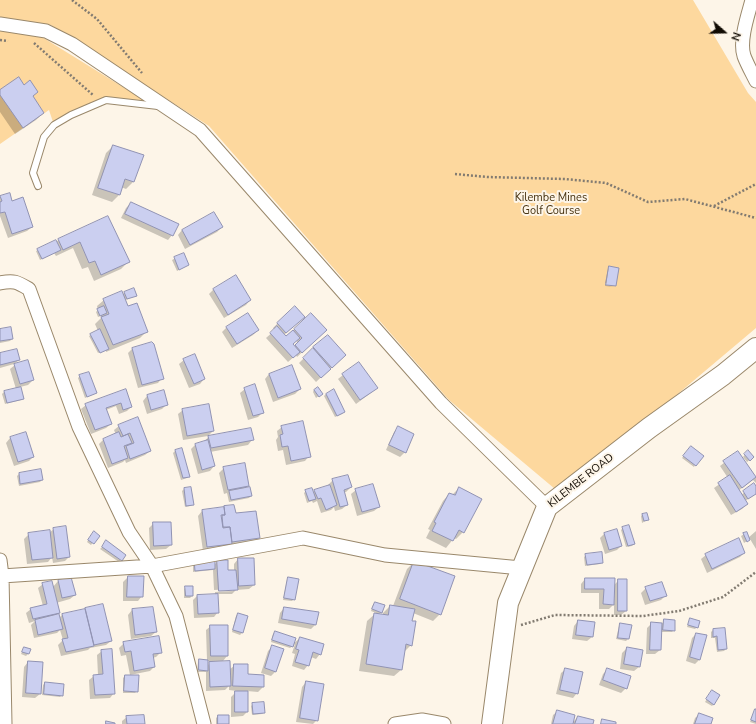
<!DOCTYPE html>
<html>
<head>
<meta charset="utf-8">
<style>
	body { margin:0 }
	#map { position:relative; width:756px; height:724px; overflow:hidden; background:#fdf5e8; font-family:"Nunito Sans",sans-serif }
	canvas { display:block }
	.north { position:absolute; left:704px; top:12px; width:40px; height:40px; -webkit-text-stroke:3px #fdf5e8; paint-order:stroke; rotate:110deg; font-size:11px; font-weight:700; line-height:16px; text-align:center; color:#110b03 }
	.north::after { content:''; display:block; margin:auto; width:14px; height:18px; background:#110b03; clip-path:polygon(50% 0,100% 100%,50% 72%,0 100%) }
</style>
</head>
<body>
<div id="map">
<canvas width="756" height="724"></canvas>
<div class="north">N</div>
</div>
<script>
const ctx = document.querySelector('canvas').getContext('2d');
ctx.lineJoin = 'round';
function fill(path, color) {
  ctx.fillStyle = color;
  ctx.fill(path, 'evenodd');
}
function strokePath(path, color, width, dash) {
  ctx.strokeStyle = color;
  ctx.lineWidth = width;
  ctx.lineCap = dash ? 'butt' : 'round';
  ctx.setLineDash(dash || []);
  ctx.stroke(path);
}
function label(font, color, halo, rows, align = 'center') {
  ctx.font = font + ' "Nunito Sans",sans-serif';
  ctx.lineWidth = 4;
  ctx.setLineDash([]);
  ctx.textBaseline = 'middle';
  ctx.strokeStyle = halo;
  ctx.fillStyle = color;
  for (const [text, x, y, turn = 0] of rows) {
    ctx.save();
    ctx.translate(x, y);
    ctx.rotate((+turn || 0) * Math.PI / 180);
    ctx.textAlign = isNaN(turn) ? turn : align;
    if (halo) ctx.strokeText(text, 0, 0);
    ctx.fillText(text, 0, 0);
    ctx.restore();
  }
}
fill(new Path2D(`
	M0,0H693L748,93L756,102V328L673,398L555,489L449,400L209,126L51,25L0,17Z
	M0,31L42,37L152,105L101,103L54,125L49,110L0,144Z`), '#fdd89e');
fill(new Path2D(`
	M23,86L37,92L32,97L43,113L36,120L15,134L0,112V91Z
	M113,146L133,182L126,189L121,187L119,195L112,202L92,195L106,153Z
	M0,197L11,202L32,227L27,231L8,238L0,216Z
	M131,203L172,235L168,240L121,218L126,208Z
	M108,217L128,262L121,269L94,281L88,267L82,269L73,248L56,256L54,253L40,260L36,251L38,250Z
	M222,227L217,232L185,249L178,235L182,230Z
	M183,254L188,265L177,271L172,260Z
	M610,267L618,269L615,286L605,283L608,269Z
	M235,277L250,300L246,305L224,318L209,294L213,290Z
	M605,285L614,287L605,286Z
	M125,292L136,295L124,301L127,308L147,331L140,338L106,352V349L98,353L89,336L98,331L95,324L101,318V316L98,317L96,312L98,310L97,306L104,300L122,295Z
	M311,314L321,335L297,357L296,355L288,362L266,338L275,330L273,328L278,323L299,321L284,335L286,337ZM296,341L299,343L294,347L292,345Z
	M227,327L258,330L253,335L232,348L222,332Z
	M0,330L12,339L10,341L0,343Z
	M314,348L340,359L316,382L299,363Z
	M132,349L162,378L158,383L138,388L128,353Z
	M0,354L19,360L14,364L0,368Z
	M184,360L204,379L200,384L189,388L179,364Z
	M15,365L33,380L28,385L20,387L23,398L21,400L5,404L2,394L4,392L16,389L10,369Z
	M269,374L300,389L295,394L273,402L265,379Z
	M343,375L372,392L356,404L338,379Z
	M80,376L96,392L94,394L85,398L78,378Z
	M245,389L263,412L258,417L248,420L240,393Z
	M125,390L131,407L127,411L119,414L116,406L106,410L111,424L106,428L91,434L81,409L86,405Z
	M314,390L320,395L316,398L313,392Z
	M326,394L344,412L342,414L335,417L324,396Z
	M147,396L167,404L162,409L147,414L143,401Z
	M183,410L213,431L208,436L183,440L178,414Z
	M137,418L150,451L145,455L126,463L125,460L123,462L108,468L99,444L103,440L116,435L114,430L119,426Z
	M282,427L309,456L305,461L286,465L283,450L278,451L276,440L278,437L277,431Z
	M399,428L405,452L400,457L386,450L394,432Z
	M25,433L33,457L29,461L14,466L6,443L10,438Z
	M209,436L252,440L248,445L210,452L214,466L210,471L198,474L191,449L195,445L204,442Z
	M689,449L695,465L694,467L682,458Z
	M175,451L189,476L187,478L181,480L173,453Z
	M748,451L751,459L747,462L743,457Z
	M738,452L756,478V483L753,480L738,491L741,495L754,485L756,487V494L745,501L747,504L742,509L731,515L714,488L728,478L720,466Z
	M224,468L248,485L244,489L251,496L249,498L229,502L227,493L224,494L219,473Z
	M40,471L42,480L40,482L19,486L17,476L19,474Z
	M333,480L351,487L346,492H343L347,505L342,509L335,511L334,507L331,510L321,513L317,501L313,503L312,501L307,503L304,493L306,491L313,493L315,491L328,486V485Z
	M459,488L463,532L456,539L454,538L446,548L426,538L430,530L428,529L443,501L449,494L452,495Z
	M184,489L192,504L190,506L185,507L182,491Z
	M356,490L379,507L374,511L357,516L351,494Z
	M224,507L235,514L259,538L254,543L203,551L198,516L202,511L223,508ZM220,510L224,521H221Z
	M643,514L647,520L642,523L641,516Z
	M154,523L171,545L166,549L150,550L149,528Z
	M623,528L634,544L632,546L626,547L621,530Z
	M54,529L69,557L65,561L53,563L52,557L48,562L27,564L24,539L29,534L49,533Z
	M756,531V549L750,539L744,543L741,536L746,533L748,538Z
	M92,534L98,536L91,545L87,542Z
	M604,534L621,546L617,550L605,554L600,538Z
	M105,544L125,555L119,562L100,549Z
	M744,553L740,557L707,573L701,559L706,555Z
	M586,555L602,562L600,564L585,566L584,557Z
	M238,559L254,585L249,589L236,590L232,594H217L218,612L214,617L194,618L193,600L197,596L215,595V592L233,591V589L214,590L213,570L193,572V563L214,565L218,561L227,571H234V564Z
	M414,562L440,614L433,621L413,613L411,622V645L404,652L401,670L394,676L359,671L367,621L376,613L371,611L373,605L375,603L381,612L378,615H383V613L390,606H393L407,569Z
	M128,577H143L142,596L138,601H123V582Z
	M70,578L75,595L70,599L56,603L59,612L55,616L59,618L62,615L84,611L86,609L111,641L106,645L90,648L88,650L61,656L58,645L63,640L60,630L57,633L34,638L31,625L35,621L29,623L26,613L31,609L43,606L38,588L43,584L53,587L58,581Z
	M289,578L294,599L292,601L283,600L287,580Z
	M585,579L614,585L619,580L626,611L621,615H614V604L609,609H599V593H581V584Z
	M186,587L192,596L190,598H184V589Z
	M646,588L666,595L661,600L645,605L641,593Z
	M284,608L316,624L311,629L278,623L280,613Z
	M132,610L156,632L151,636L131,639L128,615Z
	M238,614L247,617L242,633L240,635L232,632L236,616Z
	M690,619L697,627L695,629L687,627Z
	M664,620L674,630L672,632H660V650L655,654H646L647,628L652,623L662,624Z
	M578,621L592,637L587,641L572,639L574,626Z
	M621,624L631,625L628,639L626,641L616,639L619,626Z
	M211,626L227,656L223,661H207V666L210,663L229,670L235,665L247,675L263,676V687L258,692L247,691V712L243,716L231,717V697L237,691L229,690V686L225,690L206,691V672H197L198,662L200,660H207L206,630Z
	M713,630L726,649L724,651L717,652L715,638H711V632Z
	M275,632L293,644L300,638L320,654L316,659L311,657L308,665L304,670L292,666L295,654L292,653L295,644L290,648L271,642L273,634Z
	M696,634L700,659L695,664L686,661L692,638Z
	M124,643L161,652L156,657L152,658L154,667L150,671L130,675L126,655L121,656L119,648Z
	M273,646L276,671L271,676L261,673L268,651Z
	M24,648L28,654L26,656L21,654Z
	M627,648L642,651L639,667L634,671L620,669L622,653Z
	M102,651L114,693L110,698L90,699L89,680L94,676L98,675L97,655Z
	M28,662L40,694L35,698L22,697L24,667Z
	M566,669L577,693L573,698L556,694L561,673Z
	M608,669L626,688L621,693L599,685L603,674Z
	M125,676L137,691L135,693H123V678Z
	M306,682L317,720L313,724L296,722L302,687Z
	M45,683L62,695L60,697L42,695L43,685Z
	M710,694L714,704L712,706L705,702Z
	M253,704L264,712L262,714L252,715L251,706Z
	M756,710V724L750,722L754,712Z
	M558,711L572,723L578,717L592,724H551L553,715Z
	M700,714L710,724H693L695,718Z
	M218,716L228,724H216V718Z
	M127,717L144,724H122V721Z`), '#0003');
const building = new Path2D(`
	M19,77L24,85L30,80L38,92L33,96L44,113L23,128L0,95V90Z
	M113,145L144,155L134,182L125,179L120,195L98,188Z
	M10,193L12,201L23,197L33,227L12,234L5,212L0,213V202L2,201L0,196Z
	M131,202L179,224L173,236L125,214Z
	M214,212L223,227L190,245L182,230Z
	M108,216L130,262L101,275L95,261L89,263L80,242L63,250L58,239Z
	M56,240L61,250L42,259L37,249Z
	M184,253L189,265L179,270L174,257Z
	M609,266L619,268L616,286L606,285Z
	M236,275L251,300L228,315L213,289Z
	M134,288L137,296L127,299L124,292Z
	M122,291L128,306L137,303L148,332L113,345L101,317L109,314L103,299Z
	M104,306L107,313L100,316L97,309Z
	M295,306L305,317L286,333L277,323Z
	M248,313L259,330L237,344L226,327Z
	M311,313L327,330L302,353L295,345L302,338L294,329Z
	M277,326L286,336L293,330L300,338L293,344L300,352L293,358L270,333Z
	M11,327L13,339L0,341V329Z
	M100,329L109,349L100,353L90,334Z
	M328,335L346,355L332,368L313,347Z
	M152,342L154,344L164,379L142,385L132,348Z
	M313,348L331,369L321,378L303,358Z
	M17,349L20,360L0,365V353Z
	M195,354L205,379L194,384L183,359Z
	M28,360L34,380L20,384L14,364Z
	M359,362L378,388L360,400L342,374Z
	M292,365L301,389L278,398L269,374Z
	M89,372L97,393L87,397L79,375Z
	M255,384L264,413L253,416L244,388Z
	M21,387L24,399L7,403L4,391Z
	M318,387L323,394L319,397L314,390Z
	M126,389L132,407L123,410L121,403L106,408L112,424L95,430L85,404Z
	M334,389L345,412L337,416L326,394Z
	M164,390L168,405L151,410L147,395Z
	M209,404L214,431L187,436L182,409Z
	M138,417L151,451L130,459L126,446L134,443L130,433L123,436L118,425Z
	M303,421L311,457L291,461L288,446L282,447L280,435L283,434L281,426Z
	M398,426L414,434L406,453L389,445Z
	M251,428L254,440L211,448L208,436Z
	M26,432L34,457L18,462L10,437Z
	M119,432L121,437L128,434L132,443L124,446L128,458L112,464L103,439Z
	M208,440L215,466L202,470L195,444Z
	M691,446L704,456L696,466L683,456Z
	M182,448L190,477L183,478L175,450Z
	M748,450L754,457L750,461L744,454Z
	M738,451L756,477L742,488L723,461Z
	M245,463L249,486L228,490L223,467Z
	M41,469L43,480L20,484L19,473Z
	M348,475L352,487L344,490L348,505L340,507L332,479Z
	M730,475L748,504L736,512L718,483Z
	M754,483L756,486V494L748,499L743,491Z
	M373,484L380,507L362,512L355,489Z
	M330,485L337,505L326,510L321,498L318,499L314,490Z
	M191,487L194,505L186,506L184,488Z
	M250,487L252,496L231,500L229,491Z
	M459,487L482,499L464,533L459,530L453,541L432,531L436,523L434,522L449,493L455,495Z
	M312,488L316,499L309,501L305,490Z
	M234,505L236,513L256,511L260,538L232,542L230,527H223L222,515H225L224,506Z
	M224,507L225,515H221L223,528L230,527L232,544L207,547L202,510Z
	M647,513L649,520L644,521L642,514Z
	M153,522H171L172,545L154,546Z
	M629,525L635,544L628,546L622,527Z
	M66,526L70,557L57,559L53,528Z
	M617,529L622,546L609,550L604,533Z
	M50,530L53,558L32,560L28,533Z
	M94,531L100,536L94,544L88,540Z
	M747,532L750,540L747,542L743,533Z
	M739,538L745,553L712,569L705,554Z
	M106,540L126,555L122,561L102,547Z
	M602,552L603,563L587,565L585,554Z
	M215,558V569L195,571L194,560Z
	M238,558H254L255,585L239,586Z
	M217,560H228V570H236L238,590L219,591Z
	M414,561L455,576L441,615L400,599Z
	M128,576H144L143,597H127Z
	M71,577L76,595L62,598L58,580Z
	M288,577L299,579L295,600L284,598Z
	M585,578H615L614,605L603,604L604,589H585Z
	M618,579H627V611H618Z
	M52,581L60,613L33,619L30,608L47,604L42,583Z
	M662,582L667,596L650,601L645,587Z
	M185,586H193V596H186Z
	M218,594L219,613L198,614L197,595Z
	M375,602L385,605L382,613L372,609Z
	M103,604L112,641L94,645L85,608Z
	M390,605L415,609L412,621H416L412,646L406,644L402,670L366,664L374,613L388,615Z
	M153,607L157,632L135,635L132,609Z
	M284,607L319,612L316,625L282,619Z
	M85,609L94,646L66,652L62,639L68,638L62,614Z
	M238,613L248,616L243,633L233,630Z
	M59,614L63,629L38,635L35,620Z
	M690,618L700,621L698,628L688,625Z
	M664,619L675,620V631L663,630Z
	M578,620L595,622L593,637L576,635Z
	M651,622L662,623L661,650H650Z
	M620,623L632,625L629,639L618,638Z
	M210,625H228V656H211Z
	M725,628L727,649L718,650L717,636L713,637V629Z
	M275,631L296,638L293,647L272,640Z
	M696,633L707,635L700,660L690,657Z
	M159,636L162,653L153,654L155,667L134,671L131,651L125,652L123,642Z
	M300,637L324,644L321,655L313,652L309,666L295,662L299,650L296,649Z
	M272,645L284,649L276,672L265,668Z
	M24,647L31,649L29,654L22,652Z
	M627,647L643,650L640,667L624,664Z
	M112,649L115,694L95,695L93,675L103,674L101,650Z
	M199,659L208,660V671L199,670Z
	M28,661L43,662L41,694L26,693Z
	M230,661L231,686L210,687L209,662Z
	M234,664H248V674L264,675V687L233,686Z
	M565,668L583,672L578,694L560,690Z
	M607,668L631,676L627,689L603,680Z
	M125,675H139L138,692L124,691Z
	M306,681L324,684L318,721L300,718Z
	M45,682L64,684L63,696L44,694Z
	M712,690L720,695L714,705L706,699Z
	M235,691H248V712H235Z
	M264,702L265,713L253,714L252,703Z
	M755,709H756V722L751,720Z
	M557,710L575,715L573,724H553Z
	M699,713L713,718L711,724H695Z
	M144,715L145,724H127L126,716Z
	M218,715H229V724H218Z
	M578,716L594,720L593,724H575Z
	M602,719L616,722V724H601Z
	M106,721L115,723V724H106Z`);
fill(building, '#cbcff0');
strokePath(building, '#9193b3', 1);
const lane = new Path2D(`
	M38,186L33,173L44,137L54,125L71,115L106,100L158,106`);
const street = new Path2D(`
	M752,0C748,15 739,41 744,56C747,64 752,73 756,81
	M0,24L46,31L72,44L200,130L441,403L547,507
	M0,283C14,280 17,282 29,289L79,427L129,532L152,566L176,616L204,724
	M0,560L2,576L5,724
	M2,576L152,566L303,538L385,555L521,568
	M395,724L422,720L444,724`);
const primary = new Path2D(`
	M492,724L508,603L547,507L649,428L723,375L756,348`);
strokePath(lane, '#9a886b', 8);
strokePath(street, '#9a886b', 15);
strokePath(primary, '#9a886b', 22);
strokePath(new Path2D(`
	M72,0L97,19L142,73
	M0,40L8,41
	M34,43L93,95
	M455,174L487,177L565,179L606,183L648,202L685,199L756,218
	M714,206L756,184
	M521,625L555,615L643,616L679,611L723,597L756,572`), '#827b71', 2.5, [2, 2]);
strokePath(lane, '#fff', 6);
strokePath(street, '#fff', 13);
strokePath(primary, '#fff', 20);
label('11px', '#473311', '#fdf5e8', [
	["Kilembe Mines",551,198],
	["Golf Course",551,211]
]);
label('11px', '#110b03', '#fdf5e8', [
	["KILEMBE ROAD",581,481,-38]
]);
</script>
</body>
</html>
